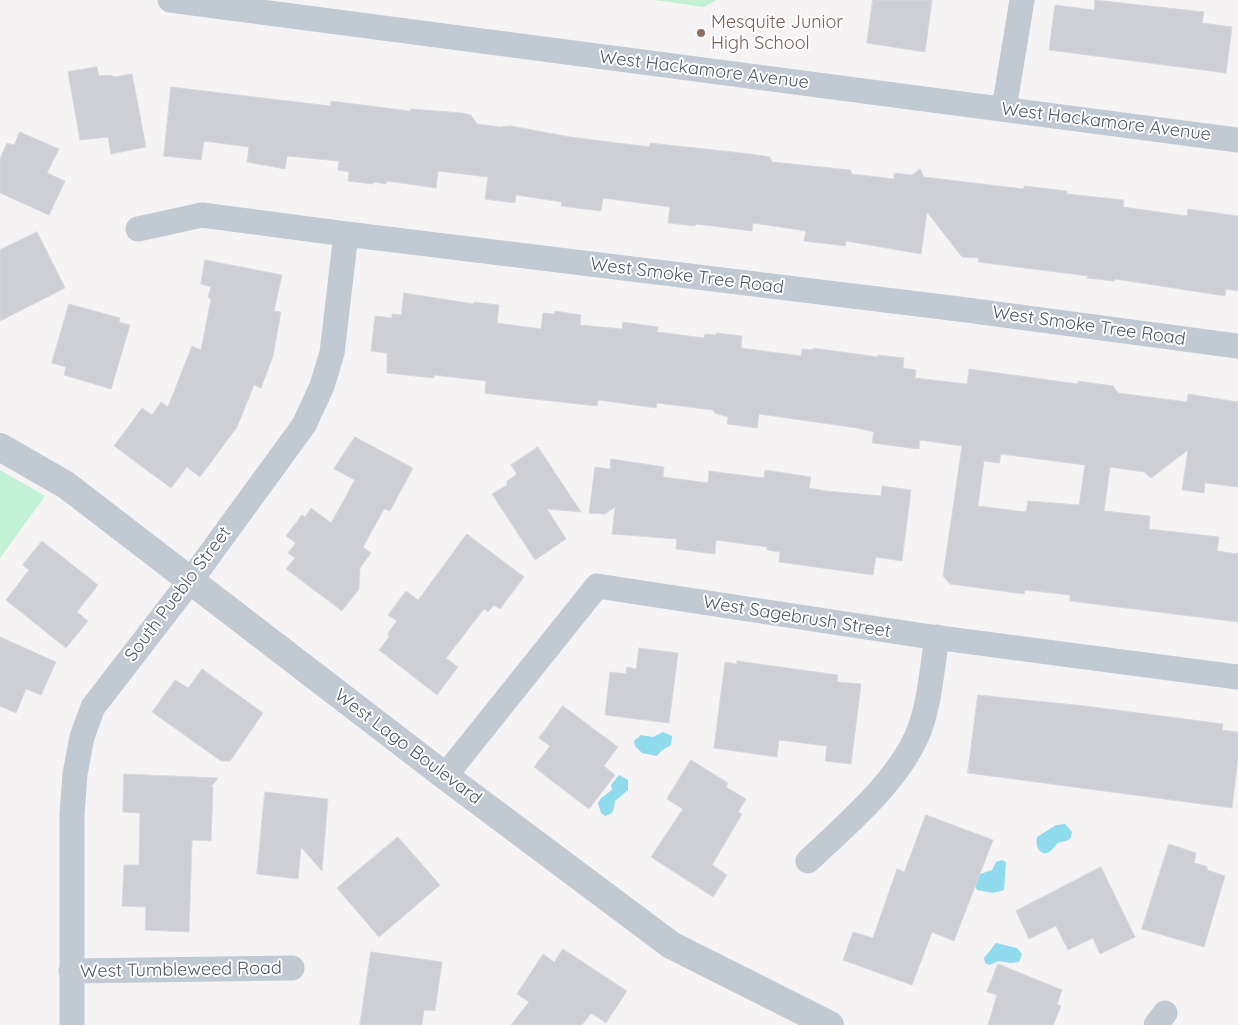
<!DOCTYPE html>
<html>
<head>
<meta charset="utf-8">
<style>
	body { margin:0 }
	canvas { display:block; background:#f5f3f3 }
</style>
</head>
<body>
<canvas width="1238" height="1025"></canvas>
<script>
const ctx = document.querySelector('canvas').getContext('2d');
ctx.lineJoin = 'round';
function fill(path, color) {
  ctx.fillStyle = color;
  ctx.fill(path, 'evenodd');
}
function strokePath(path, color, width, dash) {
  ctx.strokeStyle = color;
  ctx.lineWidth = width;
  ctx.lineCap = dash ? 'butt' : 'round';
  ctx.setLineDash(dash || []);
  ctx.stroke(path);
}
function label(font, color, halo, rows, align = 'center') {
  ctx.font = font + ' Quicksand,sans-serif';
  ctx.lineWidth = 4;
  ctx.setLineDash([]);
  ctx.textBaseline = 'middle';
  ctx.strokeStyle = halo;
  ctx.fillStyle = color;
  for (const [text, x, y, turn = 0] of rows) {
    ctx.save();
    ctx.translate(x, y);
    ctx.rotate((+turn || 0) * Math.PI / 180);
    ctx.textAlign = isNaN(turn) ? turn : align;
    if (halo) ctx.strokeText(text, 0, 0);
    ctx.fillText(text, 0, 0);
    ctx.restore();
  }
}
fill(new Path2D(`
	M655,0H716L704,7Z
	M0,470L45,496L0,558Z`), '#c3f1d5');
fill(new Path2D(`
	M663,732L672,736L671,745L661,751L657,756L642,753L635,746L634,741L641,735L653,737Z
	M619,775L628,780V790L615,801C614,807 615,814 605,816L601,813L598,803L601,798L612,790L611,785Z
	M1065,824L1072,832C1071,842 1067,840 1058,843C1055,845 1053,850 1049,852C1039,857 1035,845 1037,837L1056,825Z
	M1002,860L1006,862L1004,890L993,893L977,890L974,884L977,875L992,870L996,862Z
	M996,943L1017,948L1022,954L1019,962L1010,963L999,961L989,965L985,963L984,958Z`), '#90daee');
const building = new Path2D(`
	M873,0H932L925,52L867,43Z
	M1095,0L1204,12L1202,23L1232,27L1226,73L1049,50L1055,5L1094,10Z
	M97,67L99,76L111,75L114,77L132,74L146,147L111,154L108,137L80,140L68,72Z
	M171,87L330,106L331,101L410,111L411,109L462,113L471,115L477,124L500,127L511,126L570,137L650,147V143L751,154L770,157L772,162L850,170L852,174L894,179V173L912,175L920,169L924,177L1024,189V186L1067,191V194L1124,200L1123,207L1187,216L1188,209L1238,216V291L1226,289L1225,296L1115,279L1114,281L1087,278L1088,276L978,262L979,258L962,257L927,212L921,254L846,241L845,246L804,241L806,231L753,223L752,231L696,224L695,226L668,223L670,207L603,198L601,211L561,206L562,202L516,195L515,203L485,199L488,177L438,171L436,188L387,181L386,184L374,182L373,184L348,181L349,172L338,170L339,161L287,156L285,169L247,162L249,147L204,141L201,160L164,156Z
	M20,132L59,149L47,173L65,181L49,215L0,193V159L7,143L14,145Z
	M37,232L65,288L0,321V250Z
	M205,260L282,275L274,311L281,312L273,356L261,388L254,385L237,427L200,477L187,467L171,488L114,446L142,408L152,415L161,402L168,407L192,346L201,350L211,299L208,297L211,287L201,284Z
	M404,293L474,304V302L499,305L497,323L541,329L543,313L554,314L555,311L581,315L580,325L622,329L623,322L658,327L657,332L704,338L705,334L716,335V333L742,336L741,348L801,356L802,349L813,350V348L878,357V355L904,358L903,368L916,370L915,378L967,384L969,369L1078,384V381L1113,386L1118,393L1187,402L1188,394L1238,402V487L1205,483L1204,493L1182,490L1188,450L1151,478L1144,472L1110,467L1104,511L1150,516L1149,529L1219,537L1217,551L1238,554V622L1070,601V595L1025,590L1024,594L950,584L943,576L962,446L920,440L919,449L872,443L874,432L857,428L759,414L757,428L727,424L728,417L715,413L713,410L657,403L656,408L598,400L597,406L506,396L485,393L486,381L434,375V378L387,373V353L371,351L375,316L392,318V314L401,315ZM1001,454L1085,465L1079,505L1028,501L1026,512L978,506L984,461L999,463Z
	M69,304L120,318L119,322L130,325L111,389L64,375L66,367L52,363Z
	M355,437L413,468L390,511L384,509L363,547L371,553L360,568L359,589L342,611L286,569L295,558L288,553L296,543L286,536L302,515L305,517L311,508L331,523L355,480L334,469Z
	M538,447L581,512L547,509L566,539L535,560L492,494L507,485V481L517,474L511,465Z
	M611,459L664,467L663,477L708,483L709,471L764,478L765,470L811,477L809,488L826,491L881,496L882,486L911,490L902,561L876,557L873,575L779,562L780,552L767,550V547L716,540L715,554L676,549L677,539L612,534L615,507L605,514L589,513L595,467L610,469Z
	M467,534L524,577L500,609L494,605L488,612L484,609L446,658L458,667L437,695L379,650L389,637L388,633L397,621L388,615L406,591L418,600Z
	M42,541L98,585L77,612L88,621L66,648L6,600L29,570L23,565Z
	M0,637L56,662L41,695L26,689L16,713L0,706Z
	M639,648L678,653L669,723L605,715L610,672L626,674L627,667L636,669Z
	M737,661L838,675L837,682L861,684L851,764L825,761L827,746L779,740L777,757L714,748L725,662L737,664Z
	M202,669L263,713L230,761H221L152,712L175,680L188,688Z
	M978,695L1085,706L1223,724L1222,730L1238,732V758L1232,808L968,773Z
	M563,706L618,747L604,766L615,775L589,809L534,767L550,746L539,738Z
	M691,760L728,783L726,787L746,799L738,812L742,814L712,865L727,875L713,897L651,857L683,809L667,799Z
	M124,774L218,778L211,787H213L211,841L192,840L189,932L145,930L146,907L122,906L124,865H139L140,813L123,812Z
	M265,792L328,799L322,871L301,847L298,879L257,874Z
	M926,815L993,840L954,941L932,932L912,985L843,960L853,932L873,938L897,869L904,872Z
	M398,837L440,885L379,937L337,888Z
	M1169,844L1196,853L1194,863L1206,866L1208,870L1225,876L1204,947L1142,929Z
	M1101,867L1135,937L1100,954L1093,938L1068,950L1056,926L1029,939L1016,911Z
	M563,949L627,991L606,1023L591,1013L582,1025H511L529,1002L517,994L543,954L554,962Z
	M371,952L442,962L435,1011L424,1010L422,1025H360Z
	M998,964L1062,990L1057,1004L1061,1006L1053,1025H988L997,995L987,992Z`);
fill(building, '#cdcfd5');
strokePath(building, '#d7d9de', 1);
strokePath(new Path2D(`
	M170,0L1238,140
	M1004,109L1022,0
	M138,229L202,215L346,234L959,309L1238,346
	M445,776L597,586L918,635L1238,677
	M808,861C846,825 899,781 919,731C930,702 932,668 937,637
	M71,971L292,968
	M72,1025V814L75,774L82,737L93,707L191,580L304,425L322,386L332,353L346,234
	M1156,1025L1165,1013`), '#c1cad2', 25);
strokePath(new Path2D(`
	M0,447L66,485L445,776L671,945L830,1025`), '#c1cad2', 28);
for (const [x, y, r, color] of [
	[701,33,5,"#8d6e63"]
]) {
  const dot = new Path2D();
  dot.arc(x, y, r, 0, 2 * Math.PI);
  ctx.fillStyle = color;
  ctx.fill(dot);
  strokePath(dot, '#fff', 2);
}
label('18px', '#785e54', '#fff', [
	["Mesquite Junior",711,23],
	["High School",711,44]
], 'left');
label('18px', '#4a5661', '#fff', [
	["West Hackamore Avenue",704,70,7],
	["West Hackamore Avenue",1106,122,7],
	["West Smoke Tree Road",687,276,7],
	["West Smoke Tree Road",1089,326,8],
	["South Pueblo Street",178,594,-53],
	["West Sagebrush Street",797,617,9],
	["West Lago Boulevard",408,747,37],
	["West Tumbleweed Road",181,970,-1]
]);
</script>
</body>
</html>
